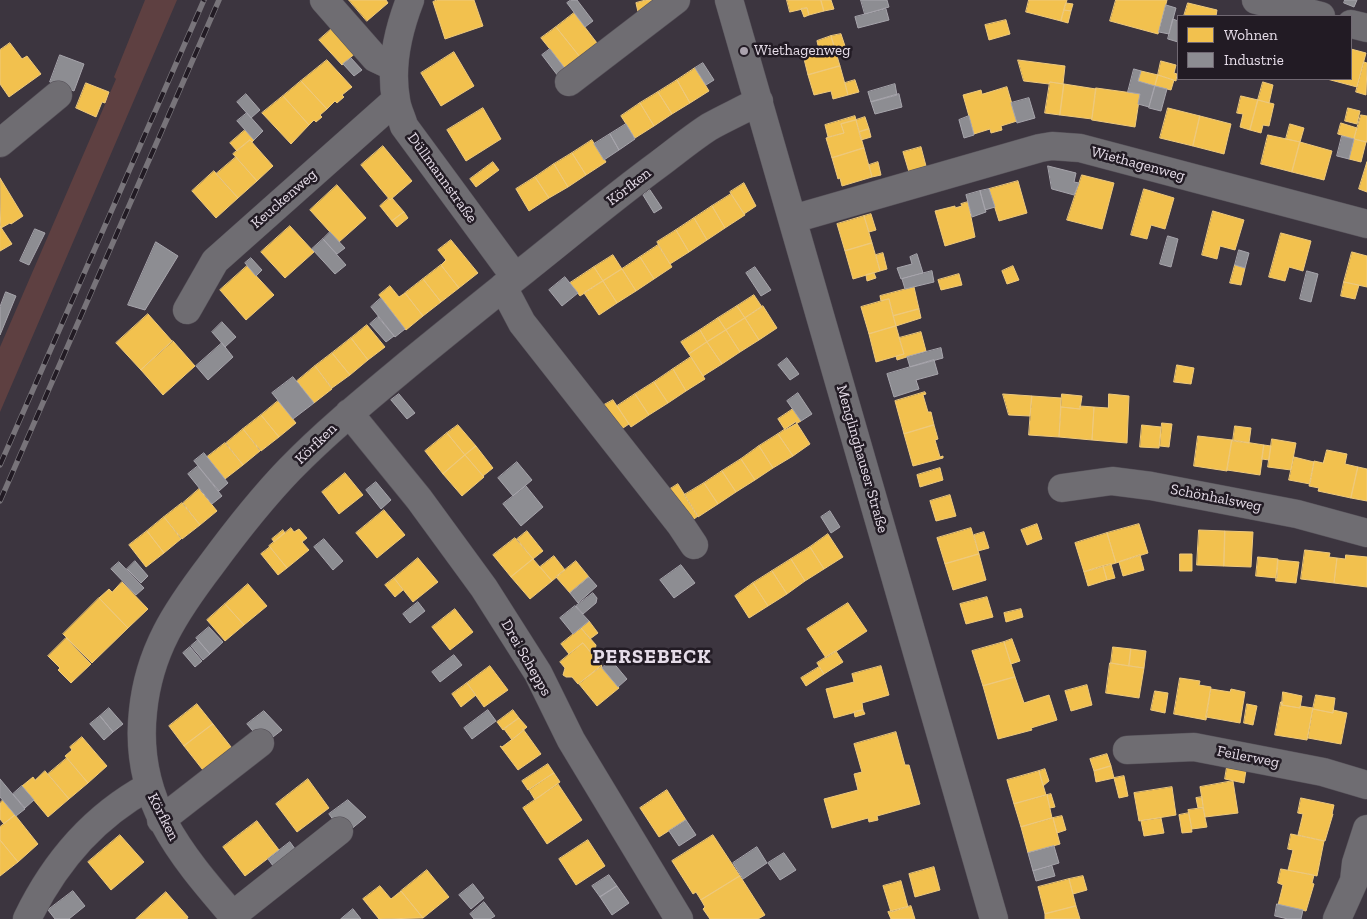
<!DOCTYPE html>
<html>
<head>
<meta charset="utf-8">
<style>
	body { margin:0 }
	#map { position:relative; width:1367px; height:919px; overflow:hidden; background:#3c353f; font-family:"Zilla Slab",serif }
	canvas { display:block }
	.legend { position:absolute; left:1177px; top:15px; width:175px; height:65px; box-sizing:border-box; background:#221b24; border:1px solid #706872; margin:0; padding:6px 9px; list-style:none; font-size:15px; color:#e5dce8 }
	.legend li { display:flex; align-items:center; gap:10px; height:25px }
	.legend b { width:25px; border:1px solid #706872 }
</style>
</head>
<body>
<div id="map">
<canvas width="1367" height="919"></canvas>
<ul class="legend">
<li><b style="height:14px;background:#f2c14e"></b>Wohnen</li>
<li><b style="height:14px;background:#8d8d92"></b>Industrie</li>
</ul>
</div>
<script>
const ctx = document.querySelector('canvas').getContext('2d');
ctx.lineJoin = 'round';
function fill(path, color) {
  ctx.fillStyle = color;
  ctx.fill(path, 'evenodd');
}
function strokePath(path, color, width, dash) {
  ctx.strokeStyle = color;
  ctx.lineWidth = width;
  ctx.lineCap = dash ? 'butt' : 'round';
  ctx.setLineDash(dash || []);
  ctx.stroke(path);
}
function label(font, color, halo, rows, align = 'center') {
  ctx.font = font + ' "Zilla Slab",serif';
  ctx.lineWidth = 5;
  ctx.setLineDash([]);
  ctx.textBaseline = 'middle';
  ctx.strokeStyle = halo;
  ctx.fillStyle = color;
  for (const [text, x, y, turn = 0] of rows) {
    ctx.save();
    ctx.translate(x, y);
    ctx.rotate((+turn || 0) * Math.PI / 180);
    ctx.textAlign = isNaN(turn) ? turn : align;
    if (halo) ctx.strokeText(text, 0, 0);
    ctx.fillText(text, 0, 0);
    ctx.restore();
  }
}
fill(new Path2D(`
	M145,0H177L0,412V347L116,79L114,77Z`), '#5e4041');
const homes = new Path2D(`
	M349,0H386L388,3L367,21Z
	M437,0H474L483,26L445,39L433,2Z
	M646,0H654L638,12L636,3Z
	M787,0H821L824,11L809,15L807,8L790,12Z
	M821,0H831L834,9L824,11Z
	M1029,0H1067L1061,21L1026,12Z
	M1116,0H1167L1158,34L1110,21Z
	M1066,3L1073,4L1071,11L1064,10Z
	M1188,3L1217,10L1216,16H1184Z
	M807,8L809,15L804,17L801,9Z
	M1064,10L1071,11L1068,23L1061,21Z
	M574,13L597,43L580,57L556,27Z
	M1006,20L1010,34L989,40L985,25Z
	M336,25L359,50L342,65L319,40Z
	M556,27L580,57L565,68L541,38Z
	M841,34L845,46L835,49L831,36Z
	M831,36L840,66L808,75L803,55L819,50L817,41Z
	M10,43L22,59L27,56L41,74L9,97L0,84V50Z
	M1351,49L1366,53L1357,87L1327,79H1351Z
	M454,52L474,86L441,106L421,73Z
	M327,60L352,87L342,95L344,97L337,103L335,101L327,109L301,81Z
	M1018,60L1065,66L1063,84L1050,82L1049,84L1024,81Z
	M1161,61L1176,65L1174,73L1177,74L1176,81L1158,75Z
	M1364,62L1367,63L1366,95L1356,92Z
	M840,66L848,95L833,99L831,91L814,95L808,75Z
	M695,68L709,91L690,103L677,80Z
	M1141,71L1158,75L1155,86L1138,81Z
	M1158,75L1174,80L1171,90L1155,86Z
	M677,80L690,103L672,114L658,92Z
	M855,80L859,92L848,95L845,83Z
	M301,81L327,109L320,115L322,117L316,122L314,120L309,125L283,96Z
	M1050,82L1064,84L1060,115L1045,113Z
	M1263,82L1273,85L1269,103L1258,100Z
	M86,83L109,92L105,103L102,102L96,117L76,108Z
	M1064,84L1096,89L1092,119L1060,115Z
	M1007,87L1017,121L1001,126L1002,130L991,133L990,129L974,134L963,95L981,90L982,94Z
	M1096,88L1140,94L1135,127L1092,120Z
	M658,92L672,114L654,126L640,103Z
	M283,96L309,125L291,144L262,113Z
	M1241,96L1258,100L1250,130L1240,127L1243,114L1237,113Z
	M1258,100L1274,104L1269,126L1263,125L1261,133L1250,130Z
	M640,103L654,126L635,138L621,116Z
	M483,108L501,139L466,161L447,130Z
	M1168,108L1200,116L1193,146L1160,138Z
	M1348,108L1360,111L1357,124L1345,121Z
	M1361,115L1367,116V142L1354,139Z
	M855,116L856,120L841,124L844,133L828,137L825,125Z
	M1200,116L1231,124L1224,154L1193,146Z
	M865,117L869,129L859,132L856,120Z
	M856,120L864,148L832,158L826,138L844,133L841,124Z
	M1341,123L1357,128L1354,139L1338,134Z
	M1290,124L1304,128L1300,142L1286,139Z
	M869,129L871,137L861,140L859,132Z
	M245,130L254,140L252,142L250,140L237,151L230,143Z
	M1268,135L1300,142L1292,172L1261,164Z
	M1354,139L1366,142L1361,162L1349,159Z
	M250,140L273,166L257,181L233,154Z
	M592,140L606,162L586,175L572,153Z
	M1300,142L1332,151L1324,180L1292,172Z
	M383,146L412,181L390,200L361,165Z
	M921,147L926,166L909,172L903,152Z
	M864,148L872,177L842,186L840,178L838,179L832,158Z
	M572,153L586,175L568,187L554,164Z
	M236,157L257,181L238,198L216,174Z
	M493,162L499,170L476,187L470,179Z
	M878,162L881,175L872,177L869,165Z
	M1367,162V192L1359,189Z
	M554,164L568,187L549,198L535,177Z
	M214,171L238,198L216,218L192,191Z
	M1082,175L1114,183L1102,229L1067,220Z
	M535,177L549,198L529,211L516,189Z
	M0,178L23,216L11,224L10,223L1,228Z
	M1018,181L1027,213L999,221L989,189Z
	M744,183L756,206L744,214L730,192Z
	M337,185L366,218L339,242L310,210Z
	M1144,189L1174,198L1165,229L1151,225L1147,239L1131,235Z
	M731,194L745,215L725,228L712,206Z
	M389,198L390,200L392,198L404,212L392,221L380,206Z
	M968,202L975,237L945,246L935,211L955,206V208L962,206L961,204Z
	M712,206L725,228L707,240L694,218Z
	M1213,211L1244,220L1235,250L1220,246L1217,259L1202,255Z
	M404,212L408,218L397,227L392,221Z
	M871,214L876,230L869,232L864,216Z
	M864,216L872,243L845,251L837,224Z
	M694,218L707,240L689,252L676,230Z
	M0,226L12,244L0,251Z
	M290,226L314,252L285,278L261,252Z
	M676,230L689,252L670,264L657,242Z
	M1281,233L1311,241L1303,271L1289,267L1285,281L1269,277Z
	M451,240L478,273L459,288L441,265L446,260L438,250Z
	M872,243L880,271L853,279L845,251Z
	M658,245L672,267L654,279L640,257Z
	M1352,252L1367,256V287L1344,282Z
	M883,253L887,269L880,271L876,255Z
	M613,255L622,269L603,281L594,267Z
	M640,257L654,279L636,291L622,269Z
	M441,265L459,288L441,302L423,279Z
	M1235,265L1245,268L1241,285L1230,283Z
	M247,266L274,295L246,320L220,290Z
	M1013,266L1019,280L1007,284L1002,271Z
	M594,267L603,281L580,296L570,283Z
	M622,269L636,291L617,303L603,281Z
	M874,273L876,278L867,281L866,275Z
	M959,274L962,285L941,290L938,280Z
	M423,279L441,302L423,316L405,293Z
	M603,281L617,303L599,315L584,293Z
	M1344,282L1359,285L1355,299L1341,296Z
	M390,286L399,297L405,293L423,316L406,330L379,295Z
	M914,287L919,309L893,316L889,299L881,301L880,296Z
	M754,295L762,307L745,318L737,306Z
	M889,299L896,326L869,334L861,307Z
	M737,306L745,318L726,330L718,318Z
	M763,306L777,328L759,340L745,318Z
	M919,309L921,318L896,326L893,316Z
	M148,314L172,341L141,370L116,343Z
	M718,318L726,330L707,342L700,330Z
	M745,318L759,340L740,352L726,330Z
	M367,325L385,347L368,360L351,338Z
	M896,326L904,354L876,362L869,334Z
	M700,330L707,342L689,354L681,342Z
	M726,330L740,352L722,364L707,342Z
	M921,332L926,351L897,360L896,356L904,354L899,338Z
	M351,338L368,360L350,375L332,353Z
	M173,341L195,366L163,395L141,370Z
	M707,342L722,364L703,376L689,354Z
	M332,353L350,375L332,388L315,366Z
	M691,357L705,379L686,391L673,369Z
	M1177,365L1194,368L1191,384L1174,382Z
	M315,366L332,389L314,403L297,381Z
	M673,369L686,391L668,403L654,382Z
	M654,382L668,403L649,415L635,394Z
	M925,392L926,394L923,395L928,412H931L934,425L904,434L895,401Z
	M635,394L649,415L631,427L617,406Z
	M1003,394L1032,396L1030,416L1009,415Z
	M1062,394L1082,396L1080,409L1061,407Z
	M1109,394L1129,396L1127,443L1092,440L1094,407L1108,408Z
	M1032,396L1061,398L1059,437L1029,435Z
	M613,400L629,424L620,430L604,405Z
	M278,401L296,423L279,437L261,415Z
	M1080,406L1094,407L1092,440L1059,437L1061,407L1080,409Z
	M793,409L801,421L785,430L778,419Z
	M261,415L279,437L261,451L243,429Z
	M796,422L810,444L793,456L778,434Z
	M1162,423L1172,424L1169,447L1160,446Z
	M458,425L476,446L465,455L447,433Z
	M934,425L938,439L935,440L940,457L943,456V458L913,466L904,434Z
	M1142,425L1161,427L1159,448L1140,447Z
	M1235,426L1251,428L1249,443L1233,441Z
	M243,429L260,451L243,465L226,443Z
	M447,433L465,455L443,474L425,451Z
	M778,434L793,456L773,468L759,446Z
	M1198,436L1232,440L1227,471L1194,466Z
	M1272,439L1296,443L1291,470L1268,467Z
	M1232,440L1264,445L1260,475L1227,470Z
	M225,443L243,465L225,479L207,457Z
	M1264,445L1271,446L1269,460L1262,459Z
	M476,446L493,468L483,476L465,455Z
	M759,446L773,468L755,480L741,459Z
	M1327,450L1347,454L1345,464L1358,467L1351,498L1318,491L1319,488L1309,486L1314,461L1323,463Z
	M465,455L484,477L462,496L443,474Z
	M1294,457L1314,462L1310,484L1289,480Z
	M741,459L755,480L736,492L722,471Z
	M1358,467L1367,469V501L1351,498Z
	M940,468L943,480L920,487L917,475Z
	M722,471L736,492L718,504L704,483Z
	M345,473L363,495L339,514L322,492Z
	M704,483L718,504L698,517L684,495Z
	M678,484L698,516L690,522L667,491Z
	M199,489L217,511L200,525L183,503Z
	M950,495L956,516L936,521L930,501Z
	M182,503L200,525L182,539L164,517Z
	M384,510L405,535L377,558L356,533Z
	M164,517L181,539L164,553L147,531Z
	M1037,524L1042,539L1027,545L1021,530Z
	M1139,524L1148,553L1116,563L1107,533Z
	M291,528L294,532L299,529L307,538L302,542L309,550L287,568L269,546Z
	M971,528L979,554L945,564L937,538Z
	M283,530L285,533L274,542L272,539Z
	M1199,530L1225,531L1224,566L1197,565Z
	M147,531L164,553L146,567L129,545Z
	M527,531L543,551L533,559L517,539Z
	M1225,531L1253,532L1251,567L1224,566Z
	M984,532L989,548L978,551L974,535Z
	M1107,533L1116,563L1084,572L1075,543Z
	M828,534L843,557L824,569L810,547Z
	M515,538L533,559L511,577L493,555Z
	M270,547L287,568L278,575L261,554Z
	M810,547L824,569L805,581L791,559Z
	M1305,550L1330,553L1329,557L1337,558L1334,583L1301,579Z
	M979,554L986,580L953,590L945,564Z
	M1180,554H1192V571H1180Z
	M1140,555L1144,570L1123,576L1119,562Z
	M1346,555L1367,557V587L1334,583L1337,558L1345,559Z
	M554,556L565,570L552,581L540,567Z
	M1258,557L1278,559L1277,578L1256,576Z
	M418,558L438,582L413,602L394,578Z
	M533,559L552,581L530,599L511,577Z
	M791,559L805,581L787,594L772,571Z
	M1278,560L1299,562L1296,583L1276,581Z
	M576,561L589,577L570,593L556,577Z
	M1111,564L1115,578L1107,580L1103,566Z
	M1103,566L1107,580L1088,586L1084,572Z
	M772,571L787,594L768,606L753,583Z
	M394,578L403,590L395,597L385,585Z
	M122,582L148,609L128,628L99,598L109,589L112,592Z
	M753,583L768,606L749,618L735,596Z
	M248,584L267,606L244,625L225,604Z
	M987,597L993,617L966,624L960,604Z
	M99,598L128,628L92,663L63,634Z
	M848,603L867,631L826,658L807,629Z
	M225,604L244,625L225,641L207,620Z
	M455,609L473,632L450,650L432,627Z
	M1021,609L1023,617L1006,622L1004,613Z
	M589,621L598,633L590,639L581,628Z
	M581,628L596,645L595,651L592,654L583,643L569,654L561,644Z
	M66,638L91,664L71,683L58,670L60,668L48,656Z
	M1012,639L1020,661L1011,664L1004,642Z
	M1004,642L1015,677L983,686L972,651Z
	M583,643L602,666L578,684L572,677H566L563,675L565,668L560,662Z
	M1113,647L1131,649L1129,666L1111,663Z
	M1131,649L1146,651L1144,668L1129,666Z
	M836,651L843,662L824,674L817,663Z
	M1110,663L1144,668L1139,698L1106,693Z
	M490,666L508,690L484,707L467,683Z
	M601,666L619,688L597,706L579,684Z
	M881,666L889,695L862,703L863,710L834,718L826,689L854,682L852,674Z
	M819,667L824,674L806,686L801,678Z
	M1015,677L1024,703L1049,695L1057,720L1031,728L1032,730L998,739L983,686Z
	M1180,678L1200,681L1199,685L1211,687L1206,720L1174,714Z
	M467,683L476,695L461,707L452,694Z
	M1087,685L1092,705L1071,711L1065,691Z
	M1211,689L1230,692L1231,689L1245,692L1240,723L1206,717Z
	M1155,691L1168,693L1165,713L1151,710Z
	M1283,692L1302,696L1300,708L1282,705Z
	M1316,695L1335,698L1333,713L1313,709Z
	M1281,702H1283L1282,705L1300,708V706L1313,708L1307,740L1275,735Z
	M197,704L213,724L184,746L169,726Z
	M1247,704L1257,706L1253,725L1244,723Z
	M1313,709L1333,713V710L1347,713L1341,744L1308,738Z
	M513,710L519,718L503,730L497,722Z
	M863,710L865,714L855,717L854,712Z
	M519,718L527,727L512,740L504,729Z
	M213,724L235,752L206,774L184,746Z
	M523,729L541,754L518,770L500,746L502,747L523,731Z
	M896,732L905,765H909L920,804L877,816L878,820L869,822L868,818L832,828L824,799L858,790L854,774L862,772L854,744Z
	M82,737L107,766L88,783L65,756L72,750L70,747Z
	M1107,754L1111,766L1094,771L1090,759Z
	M67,758L88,783L69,799L48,774Z
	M1228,761L1247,764L1244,783L1225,779Z
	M548,764L554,773L528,790L522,781Z
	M1111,766L1114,778L1096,782L1094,771Z
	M1045,769L1049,781L1043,786L1039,771Z
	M45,771L69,799L48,817L22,786L33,777L35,780Z
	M1039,771L1046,795L1014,804L1007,780Z
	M554,773L560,782L535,800L529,790Z
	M1124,776L1128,796L1119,798L1114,778Z
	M308,779L329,808L297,832L276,804Z
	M1233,781L1238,813L1205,817L1200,787Z
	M558,784L582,820L547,844L523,808Z
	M1172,787L1176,815L1139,821L1134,793Z
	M667,790L686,820L659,837L640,808Z
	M1051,794L1055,807L1050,808L1047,795Z
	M1047,795L1052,818L1021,827L1014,804Z
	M1202,797L1203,808H1198L1196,798Z
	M1301,798L1334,805L1332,814H1333L1325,841L1298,835L1303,814L1298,813Z
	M3,800L15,815L4,824L0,819V803Z
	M1203,808L1207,827L1192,829L1188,810Z
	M1189,813L1192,832L1182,833L1179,815Z
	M15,815L38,844L18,862L0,840V827Z
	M1062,816L1066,830L1057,833L1053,818Z
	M1053,818L1060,844L1028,853L1021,827Z
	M1161,818L1164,833L1144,836L1141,821Z
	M257,821L279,850L245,876L223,847Z
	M1291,834L1324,841L1317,876L1288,870L1293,850L1288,849Z
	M120,835L144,862L111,890L88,862Z
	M713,835L740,876L701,900L696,892L693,894L672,861Z
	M0,840L18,862L0,876Z
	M588,840L605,866L576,885L559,859Z
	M934,867L940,890L915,897L909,874Z
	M1281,869L1314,875L1312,883L1314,884L1306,911L1278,905L1283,885L1278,883Z
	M427,870L449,897L423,918L401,891Z
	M740,876L765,915L758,919H710L703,909L705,907L701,900Z
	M1083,876L1087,890L1073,894L1069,879Z
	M1069,879L1076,906L1045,914L1038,887Z
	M901,881L908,907L891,912L883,886Z
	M380,886L391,899L401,891L423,918L379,919L363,899Z
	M166,892L188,917L187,919H136Z
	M911,906L915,919H891L888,912Z
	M1076,906L1080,919H1045V914Z`);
fill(homes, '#f2c14e');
strokePath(homes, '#eec97c', 1);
const industry = new Path2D(`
	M571,0H577L593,21L585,27L567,3Z
	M861,0H887L889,7L865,14Z
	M1345,0H1357L1354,7L1344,3Z
	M1166,5L1176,8L1169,34L1159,32Z
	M886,9L889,20L858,28L855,17Z
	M1173,19L1178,21V42L1168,39Z
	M550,49L566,70L558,76L542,55Z
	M60,55L84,64L74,91L50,82Z
	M351,58L362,70L354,76L343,64Z
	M703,63L714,80L706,85L695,68Z
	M1134,69L1141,71L1138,81L1155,86L1149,107L1138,104L1140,94L1128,92Z
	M895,84L897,95L871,102L868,92Z
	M1155,86L1167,89L1161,111L1149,108Z
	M246,94L260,110L251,118L237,102Z
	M899,94L902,107L875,114L871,102Z
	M1029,98L1035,118L1017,123L1011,103Z
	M247,113L263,131L254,140L237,121Z
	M969,116L974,135L964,138L959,120Z
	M626,124L635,139L619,150L610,134Z
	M610,134L619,150L604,160L594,144Z
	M1342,136L1354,139L1349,159L1337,156Z
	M1048,166L1076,173L1074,182L1079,183L1074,195L1052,189Z
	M989,189L995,207L985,210L980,191Z
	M650,190L662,208L654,213L643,195Z
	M980,191L986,212L972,217L966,195Z
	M35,229L45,233L29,265L20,261Z
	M330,232L345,248L337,254L323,239Z
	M1168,236L1178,239L1171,267L1160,264Z
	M323,239L346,265L335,274L312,249Z
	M156,242L178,256L145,310L128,305Z
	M1239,250L1249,253L1245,268L1235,265Z
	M917,254L923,273L901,279L897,268L912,264L910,257Z
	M251,258L262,270L256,276L245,263Z
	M755,267L771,290L761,296L746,273Z
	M932,271L934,282L905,289L902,279Z
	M1307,271L1318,274L1311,302L1300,299Z
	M565,277L578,293L562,306L549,290Z
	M6,292L16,296L0,335V307Z
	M381,298L405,329L395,337L371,307Z
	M378,317L394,336L386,342L370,324Z
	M222,322L236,337L225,347L212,332Z
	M222,343L233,357L208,380L196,366Z
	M941,348L943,358L910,367L907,357Z
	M787,358L799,374L790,380L778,365Z
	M934,360L938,374L916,380L919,389L894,397L887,374Z
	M293,377L314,403L293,419L272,393Z
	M798,393L812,414L801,421L787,401Z
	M399,394L415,413L407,419L391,400Z
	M204,453L228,483L219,491L194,461Z
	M517,462L532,480L513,496L498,478Z
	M198,466L222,496L212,504L188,474Z
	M376,482L391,500L381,509L366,490Z
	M526,486L543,507L521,526L503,504Z
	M830,511L840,527L831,533L821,517Z
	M324,539L343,561L333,570L314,547Z
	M135,561L148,576L141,583L127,569Z
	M119,562L144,588L136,595L111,569Z
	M681,565L695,583L674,598L660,580Z
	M589,577L597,586L578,603L570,593Z
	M593,593L597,598L596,603L583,614L576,606Z
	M418,602L425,611L410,623L403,614Z
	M575,606L589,621L573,634L560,618Z
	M209,627L223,642L210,654L196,638Z
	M198,640L210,654L203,660L191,646Z
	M190,647L202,661L195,667L183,653Z
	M454,655L462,665L440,682L432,672Z
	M611,660L627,679L618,687L602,668Z
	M109,708L123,724L113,732L100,716Z
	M488,710L496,721L472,739L464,728Z
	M264,711L282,730L264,744L247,724Z
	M100,716L113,732L104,740L90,724Z
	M0,779L25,809L16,816L0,797Z
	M22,786L34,800L25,808L13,794Z
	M348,800L366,817L344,835L329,814Z
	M686,820L696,835L679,846L669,831Z
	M290,842L298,853L276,870L268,859Z
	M1054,846L1059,863L1033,871L1028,853Z
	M757,847L767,863L743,879L733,863Z
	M784,853L796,870L780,880L768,863Z
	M1052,866L1055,876L1036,881L1033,871Z
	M609,875L617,886L600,897L592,886Z
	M473,884L484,898L471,909L459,895Z
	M617,886L629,903L612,915L600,897Z
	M73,891L85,906L69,919H55L48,910Z
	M484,902L495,916L490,919H474L470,914Z
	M1277,904L1303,910L1301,919H1288L1275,916Z
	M353,909L361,919H341Z`);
fill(industry, '#8d8d92');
strokePath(industry, '#a7a5ac', 1);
const minor = new Path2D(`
	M324,0L375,58L394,67
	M410,0C398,31 390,67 396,100C397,109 402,118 404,126L515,277
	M729,0L994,919
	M1256,0L1321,16
	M1351,24L1367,28
	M569,82L676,0
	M0,143L58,95
	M793,219L1040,148L1052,146L1080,148L1367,224
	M503,287L522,323L680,524L694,545
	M187,310L215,261L396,100
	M349,413L419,499L484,588L538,673L571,740L679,919
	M1062,488L1112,481L1151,486L1297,514L1367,533
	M1127,750L1194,747L1323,772L1367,785
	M161,820L260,743
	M233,915L339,831
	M27,919C54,863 93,817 148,787
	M236,919C181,855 133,801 143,711C149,651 176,611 211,565C236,531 261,499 290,469C328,430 370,396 412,361C450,330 488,299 526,269C570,234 614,197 659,164C675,152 692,138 709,127C725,118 743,110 759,101
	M1337,919L1354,881L1356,863L1367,829`);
strokePath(minor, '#565159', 29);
strokePath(minor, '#6f6d72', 28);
const rail = new Path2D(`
	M0,465L204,0
	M0,501L219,0`);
strokePath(rail, '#78747a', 5.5);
strokePath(rail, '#221b24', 4, [11]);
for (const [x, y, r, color] of [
	[744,51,5,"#aaa2ad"]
]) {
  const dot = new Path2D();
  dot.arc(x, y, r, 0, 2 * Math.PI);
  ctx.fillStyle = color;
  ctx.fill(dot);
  strokePath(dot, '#221b24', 2);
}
label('15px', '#e5dce8', '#221b24', [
	["Wiethagenweg",754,51]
], 'left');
label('15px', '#e5dce8', '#221b24', [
	["Wiethagenweg",1138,164,15],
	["Düllmannstraße",442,178,54],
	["Körfken",629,187,-38],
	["Keuckenweg",284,199,-41],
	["Körfken",316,444,-44],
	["Menglinghauser Straße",862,459,74],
	["Schönhalsweg",1216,498,11],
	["Drei Schepps",526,658,60],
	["Feilerweg",1248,757,11],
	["Körfken",163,817,63]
]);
ctx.letterSpacing = '1px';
label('bold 20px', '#e5dce8', '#221b24', [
	["PERSEBECK",652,657]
]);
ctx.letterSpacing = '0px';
</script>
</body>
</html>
